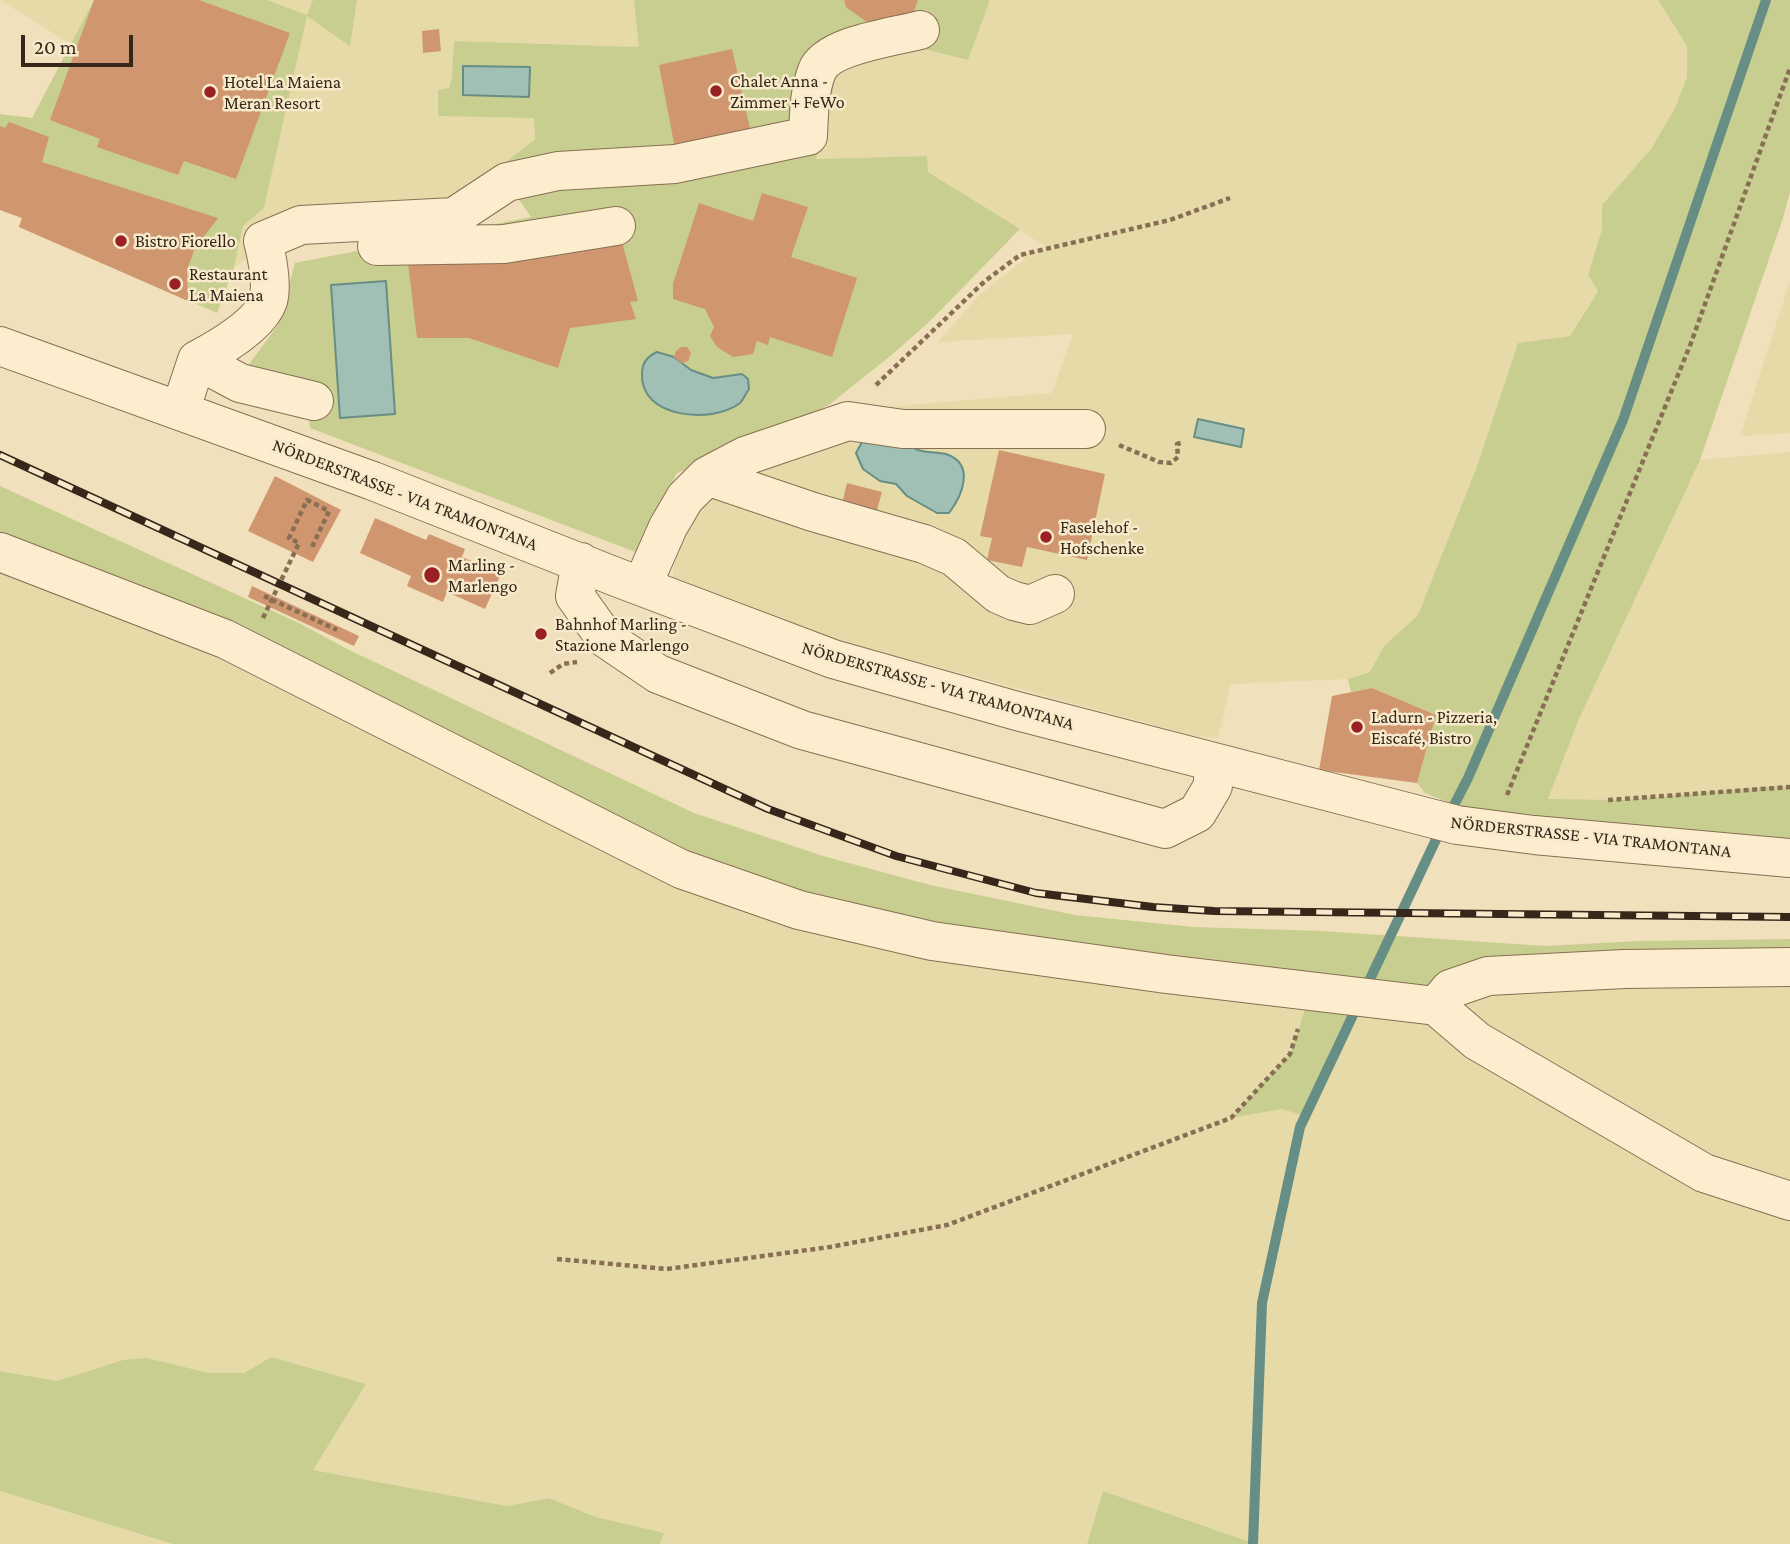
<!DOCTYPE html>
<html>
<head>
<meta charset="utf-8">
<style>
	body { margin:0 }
	#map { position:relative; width:1790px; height:1544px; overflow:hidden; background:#f0e0bb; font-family:"Crimson Pro",serif }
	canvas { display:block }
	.scale { position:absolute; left:21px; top:35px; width:112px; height:32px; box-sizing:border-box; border:4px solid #36271a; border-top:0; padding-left:9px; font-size:21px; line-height:24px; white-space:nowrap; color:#36271a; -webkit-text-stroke:5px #f7eacb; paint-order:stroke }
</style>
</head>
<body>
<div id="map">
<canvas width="1790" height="1544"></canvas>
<div class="scale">20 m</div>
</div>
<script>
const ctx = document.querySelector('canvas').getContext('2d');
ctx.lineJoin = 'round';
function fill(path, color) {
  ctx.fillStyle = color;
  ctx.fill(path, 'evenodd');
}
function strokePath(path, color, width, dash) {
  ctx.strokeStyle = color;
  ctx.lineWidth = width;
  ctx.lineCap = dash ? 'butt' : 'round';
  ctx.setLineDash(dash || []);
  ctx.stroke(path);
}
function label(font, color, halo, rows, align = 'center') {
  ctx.font = font + ' "Crimson Pro",serif';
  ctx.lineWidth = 5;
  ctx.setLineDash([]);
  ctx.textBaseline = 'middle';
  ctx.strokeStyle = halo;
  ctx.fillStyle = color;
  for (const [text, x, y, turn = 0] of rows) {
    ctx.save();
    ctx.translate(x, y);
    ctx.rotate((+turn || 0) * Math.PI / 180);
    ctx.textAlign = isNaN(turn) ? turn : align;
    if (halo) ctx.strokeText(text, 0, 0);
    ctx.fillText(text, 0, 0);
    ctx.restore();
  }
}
fill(new Path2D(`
	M0,0H94L72,45Z
	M267,0H313L308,16L349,45L357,0H634L639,47L454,41L452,77L449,88L534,118L535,139L501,166L454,217L301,225L234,267L243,226L264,208L307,15Z
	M990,0H1658L1687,46V77L1675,108L1651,149L1602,205V229L1588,275L1598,290L1570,336L1518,343L1476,469L1418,615L1384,646L1370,672L1348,679L1231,684L1218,738L1195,736L837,640L672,578L680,533L701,496L769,491L749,468L851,410L1052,393L1073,334L938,342L981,293L1025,259L1020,255L1048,248L928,172L927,156L816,159L835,81L851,60L912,46L968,59Z
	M1790,281V433L1740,436Z
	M1790,452V787L1773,786L1623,800L1548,799L1579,719L1700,460Z
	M0,552L567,810L1311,991L1290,1054L1232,1118L1282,1109L1306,1116L1363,1001L1450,989L1790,967V1544H1256L1104,1491L1087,1544H660L663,1533L596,1517L549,1498L507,1506L312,1470L366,1384L271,1357L244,1373H209L147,1358L123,1360L57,1381L0,1371Z
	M0,1491L173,1544H0Z`), '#e6dba8');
fill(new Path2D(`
	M94,0H267L307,15L313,0H357L350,46L307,16L264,208L243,226L234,267L217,313L19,227L22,218L0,210V114L32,118Z
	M634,0H990L968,60L912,46L851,60L835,81L816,159L927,156L928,172L1020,229L931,320L894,353L830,404L786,429L677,473L638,553L310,428L304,383L247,367L278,325L295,263L531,217L507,182L501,166L535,139L534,118L438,116V90L449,88L452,77L454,41L639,47Z
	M1658,0H1790V192L1783,218L1700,460L1579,719L1548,799L1623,800L1773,786L1790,787V841L1643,828L1597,821L1539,824L1472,812L1425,793L1417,783L1436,715L1372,688L1351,692L1348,679L1370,672L1384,646L1418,615L1476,469L1518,343L1570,336L1598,291L1588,275L1602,229V205L1651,149L1675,108L1687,77V46Z
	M0,486L301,624L347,649L694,813L823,856L930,885L1075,915L1193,927L1322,931L1545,946L1639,941L1790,939V967L1363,1001L1305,1116L1282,1109L1231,1118L1290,1054L1311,992L799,910L0,552Z
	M271,1357L366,1384L313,1470L507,1506L549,1498L596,1517L664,1533L660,1544H173L0,1491V1371L57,1381L123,1360L147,1358L209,1373H244Z
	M1103,1491L1253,1543L1256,1544H1087Z`), '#c7ce8f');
const water = new Path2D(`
	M463,66L530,67L529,97L463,95Z
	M386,281L395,414L340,418L331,285Z
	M657,352L674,357L691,370L713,378L742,374L748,379L749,389C746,393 743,400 740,403C713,424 639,419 642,373C642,363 648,356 657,352Z
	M1198,419L1244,429L1241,447L1194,437Z
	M868,431C879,433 890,434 900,438C907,441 912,448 918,450C927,453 937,452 946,454C976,464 962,496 949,513H937L907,496L896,484L880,481L863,469L856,453Z`);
fill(water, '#a0c0b6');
strokePath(water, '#678e84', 2);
strokePath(new Path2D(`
	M1449,815L1468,778L1623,420L1766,0
	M1253,1544L1262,1303L1300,1127L1441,829`), '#678e84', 10);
fill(new Path2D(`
	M94,0H199L290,33L236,179L184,161L178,175L97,147L100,139L50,120Z
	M844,0H918L911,19L875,28L846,7Z
	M439,29L441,51L423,53L422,31Z
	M732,49L753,142L677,159L659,65Z
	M9,122L49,137L42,162L218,218L195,248L187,270L188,301L19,227L22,218L0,210V126L5,128Z
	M762,193L808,207L791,257L857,278L832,357L770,337L768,345L757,341L753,354L733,357L717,347L710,336L714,327L705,309L673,299V284L699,203L753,221Z
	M622,242L638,301L630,302L636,319L570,328L558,368L469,338H417L408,263L435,265Z
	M681,347H687L691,353L688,361L681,363L674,357L676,351Z
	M999,450L1105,474L1087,560L1027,547L1022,567L987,560L992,538L980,536Z
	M275,476L341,510L313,562L248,531Z
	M847,483L882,492L874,521L840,512Z
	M375,518L426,540L429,534L465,549L462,557L501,574L485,609L447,592L443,602L407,586L411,576L360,553Z
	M252,586L359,636L354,646L248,597Z
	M1372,688L1436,715L1417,783L1319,770L1332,696Z`), '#d0966f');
const minor = new Path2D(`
	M377,246L504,244L616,226
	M0,346L373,481L616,577L833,659L1017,711L1457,825L1534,835L1790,858
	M197,360L240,383L314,401
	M180,411L197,360C218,349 260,325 268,301C273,284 267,257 263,241L301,225L454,217L507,182L558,171L675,164L808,136C809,115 809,91 817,71C827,45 894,37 920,30
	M707,476L813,512L924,544L954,557L998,594L1014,601L1030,605L1055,594
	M0,552L225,639L681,869L799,910L932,941L1166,974L1436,1006L1477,1041L1704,1173L1790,1201
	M581,562L575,596L605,638L658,674L802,730L1165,829L1197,813L1213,786V762
	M642,586L668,527L685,498L707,476L745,456L848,421L903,429H1086
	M1436,1006L1450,989L1488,976L1624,969L1790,967`);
strokePath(minor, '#886f54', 40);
strokePath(new Path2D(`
	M876,385L985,281L1020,255L1170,220L1230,198
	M1119,445L1159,462L1171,463L1178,457L1177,444L1184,442
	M264,596L337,630
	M263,618L299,543L289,538L307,500L329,511L312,547
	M550,673L563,664L577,662
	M1507,795L1691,343L1790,68
	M1608,800L1790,787
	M557,1259L667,1269L830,1247L947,1225L1231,1118L1290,1054L1298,1029`), '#886f54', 4.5, [5, 3.5]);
strokePath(minor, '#fbedce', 38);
const rail = new Path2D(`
	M0,455L768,809L896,856L1036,893L1153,907L1214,911L1790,917`);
strokePath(rail, '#36271a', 8);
strokePath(rail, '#f7eacb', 5, [16]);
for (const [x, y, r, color] of [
	[716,91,7,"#9a2123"],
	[210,92,7,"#9a2123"],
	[121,241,7,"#9a2123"],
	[175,284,7,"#9a2123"],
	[1046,537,7,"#9a2123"],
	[432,575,9,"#9a2123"],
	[541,634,7,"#9a2123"],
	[1357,727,7,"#9a2123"]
]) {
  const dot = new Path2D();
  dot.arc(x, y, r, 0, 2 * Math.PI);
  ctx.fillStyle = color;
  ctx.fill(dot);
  strokePath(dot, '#f7eacb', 2.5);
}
label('18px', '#36271a', '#f7eacb', [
	["Chalet Anna -",730,81],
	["Zimmer + FeWo",730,102],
	["Hotel La Maiena",224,82],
	["Meran Resort",224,103],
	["Bistro Fiorello",135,241],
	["Restaurant",189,274],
	["La Maiena",189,295],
	["Faselehof -",1060,527],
	["Hofschenke",1060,548],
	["Marling -",448,565],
	["Marlengo",448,586],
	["Bahnhof Marling -",555,624],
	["Stazione Marlengo",555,645],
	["Ladurn - Pizzeria,",1371,717],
	["Eiscafé, Bistro",1371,738]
], 'left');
label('18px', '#36271a', '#f7eacb', [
	["NÖRDERSTRASSE - VIA TRAMONTANA",405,495,21],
	["NÖRDERSTRASSE - VIA TRAMONTANA",938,686,16],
	["NÖRDERSTRASSE - VIA TRAMONTANA",1591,837,6]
]);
</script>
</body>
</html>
